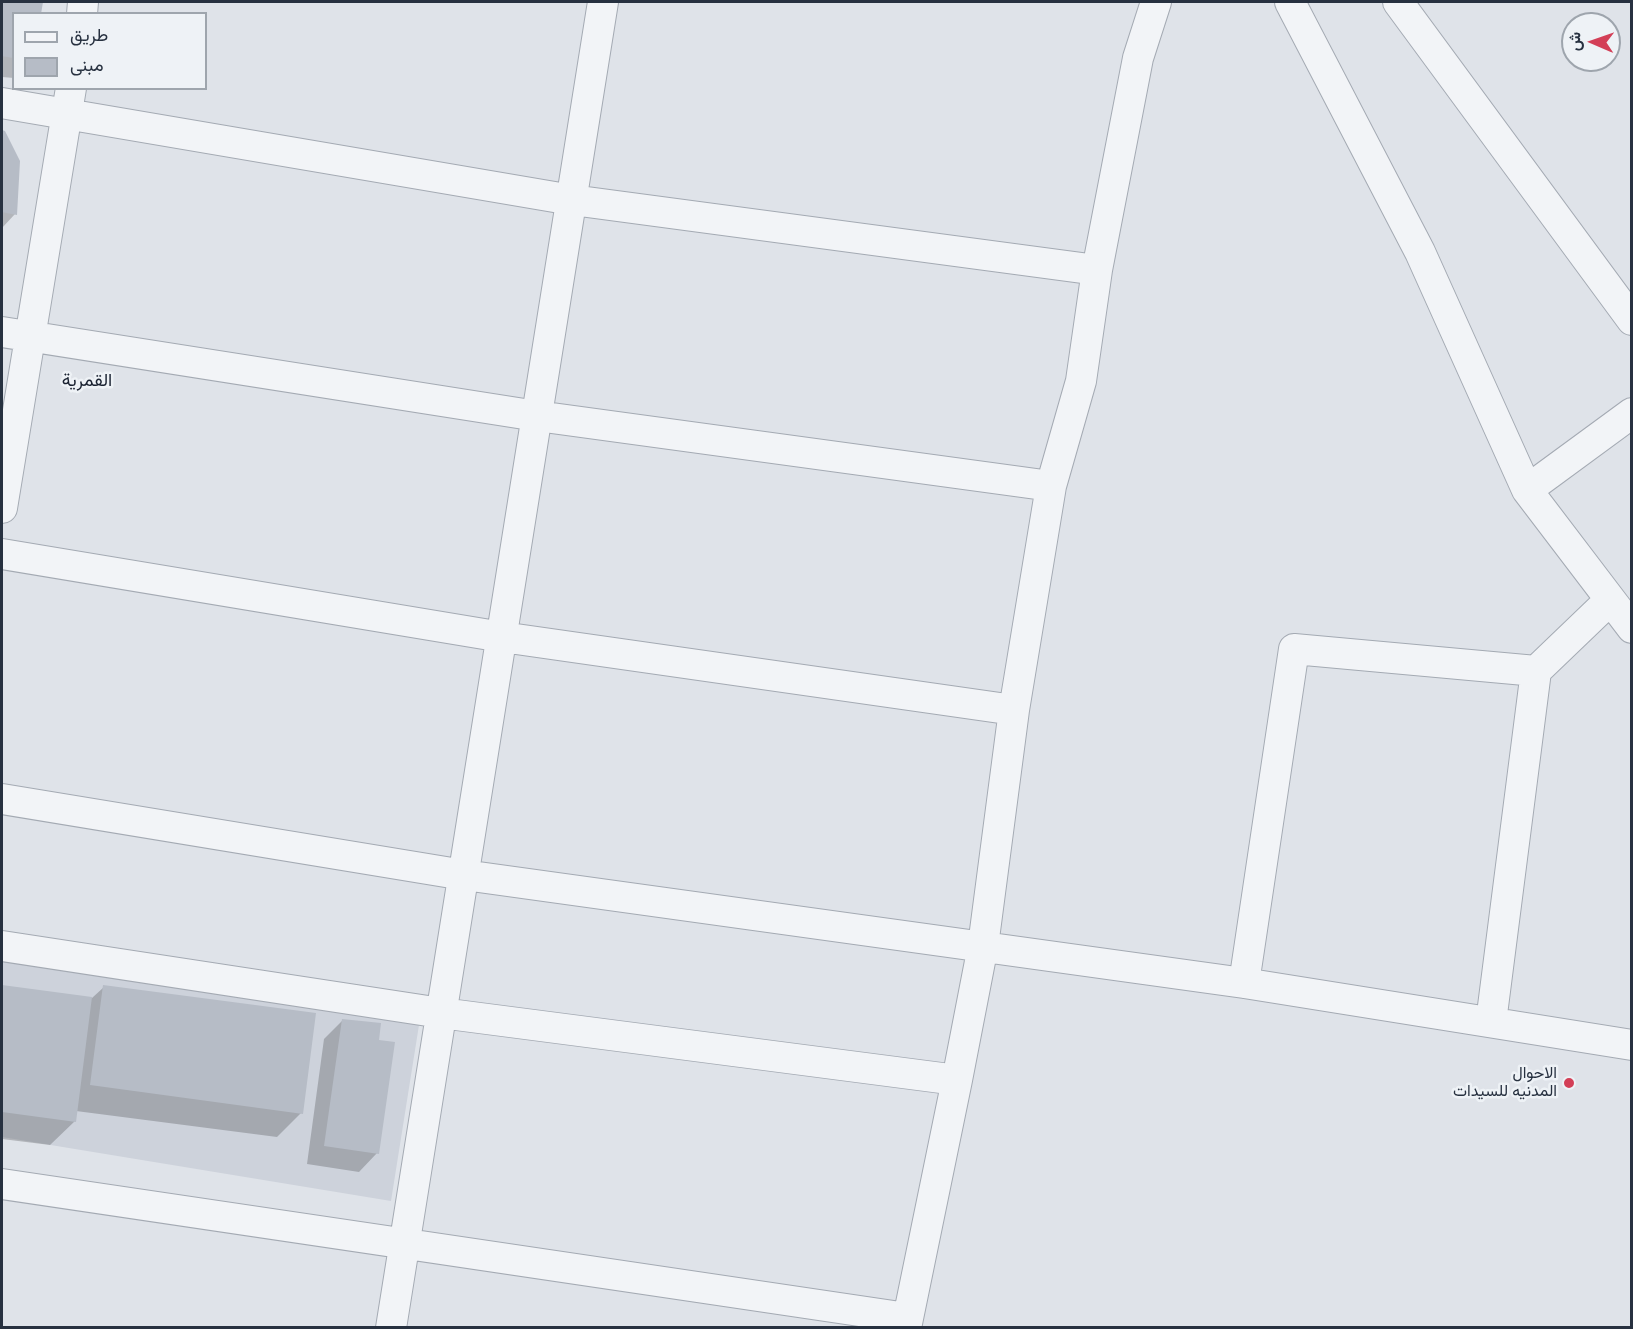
<!DOCTYPE html>
<html>
<head>
<meta charset="utf-8">
<style>
	body { margin:0 }
	#map { position:relative; width:1633px; height:1329px; overflow:hidden; background:#dfe3e9; font-family:"Varela Round",Vazirmatn,sans-serif }
	canvas { display:block }
	.frame { position:absolute; inset:0; border:3px solid #273140; pointer-events:none }
	.legend { position:absolute; left:12px; top:12px; width:195px; height:78px; box-sizing:border-box; background:#eef2f6; border:2px solid #9ea5ad; margin:0; padding:8px 10px; list-style:none; font-size:18px; color:#273140 }
	.legend li { display:flex; align-items:center; gap:12px; height:30px }
	.legend b { width:30px; border:2px solid #9ea5ad }
	.north { position:absolute; left:1561px; top:12px; width:60px; height:60px; box-sizing:border-box; background:#eef2f6; border:2px solid #9ea5ad; border-radius:50%; rotate:272deg; font-size:16px; font-weight:700; line-height:24px; text-align:center; color:#273140 }
	.north::after { content:''; display:block; margin:auto; width:21px; height:27px; background:#d33f57; clip-path:polygon(50% 0,100% 100%,50% 72%,0 100%) }
</style>
</head>
<body>
<div id="map">
<canvas width="1633" height="1329"></canvas>
<div class="frame"></div>
<ul class="legend">
<li><b style="height:8px;background:#f2f4f7"></b>طريق</li>
<li><b style="height:16px;background:#b6bcc6"></b>مبنى</li>
</ul>
<div class="north">ش</div>
</div>
<script>
const ctx = document.querySelector('canvas').getContext('2d');
ctx.lineJoin = 'round';
function fill(path, color) {
  ctx.fillStyle = color;
  ctx.fill(path, 'evenodd');
}
function strokePath(path, color, width, dash) {
  ctx.strokeStyle = color;
  ctx.lineWidth = width;
  ctx.lineCap = dash ? 'butt' : 'round';
  ctx.setLineDash(dash || []);
  ctx.stroke(path);
}
function label(font, color, halo, rows, align = 'center') {
  ctx.font = font + ' "Varela Round",Vazirmatn,sans-serif';
  ctx.lineWidth = 5;
  ctx.setLineDash([]);
  ctx.textBaseline = 'middle';
  ctx.strokeStyle = halo;
  ctx.fillStyle = color;
  for (const [text, x, y, turn = 0] of rows) {
    ctx.save();
    ctx.translate(x, y);
    ctx.rotate((+turn || 0) * Math.PI / 180);
    ctx.textAlign = isNaN(turn) ? turn : align;
    if (halo) ctx.strokeText(text, 0, 0);
    ctx.fillText(text, 0, 0);
    ctx.restore();
  }
}
fill(new Path2D(`
	M2,960L419,1025L391,1201L2,1137Z`), '#cdd2db');
fill(new Path2D(`
	M2,2H41L39,14H14V78L2,77Z
	M2,132H4L15,214L2,228Z
	M2,986L92,998L104,987L301,1113L277,1137L76,1111L75,1121L50,1145L2,1139Z
	M342,1021L377,1153L359,1172L307,1164L324,1039Z`), '#0003');
fill(new Path2D(`
	M2,2H43L41,14H14V58L2,56Z
	M2,130L5,131L20,161L17,215L2,212Z
	M2,985L92,997L76,1122L2,1112Z
	M103,985L316,1013L303,1114L90,1085Z
	M342,1019L381,1023L379,1040L395,1042L379,1154L324,1146Z`), '#b6bcc6');
const minor = new Path2D(`
	M1290,2L1420,252L1527,490L1632,628
	M1398,2L1632,320
	M82,14L83,2
	M2,103L572,200L1097,270
	M2,332L537,416L1051,486
	M1527,490L1632,413
	M2,508L71,88
	M2,554L502,637L1014,710
	M2,799L464,875L1244,983L1632,1045
	M2,946L441,1013L957,1080
	M1244,983L1294,649L1536,671
	M1491,1022L1536,671L1610,600
	M2,1184L907,1318
	M391,1328L603,2
	M906,1328L957,1080L983,946L1014,710L1051,486L1081,381L1097,270L1138,58L1156,2`);
strokePath(minor, '#a4aab3', 32);
strokePath(minor, '#f2f4f7', 30);
for (const [x, y, r, color] of [
	[1569,1083,6,"#d33f57"]
]) {
  const dot = new Path2D();
  dot.arc(x, y, r, 0, 2 * Math.PI);
  ctx.fillStyle = color;
  ctx.fill(dot);
  strokePath(dot, '#eef2f6', 2);
}
label('16px', '#273140', '#eef2f6', [
	["الاحوال",1557,1074],
	["المدنيه للسيدات",1557,1092]
], 'right');
label('18px', '#1a2231', '#eef2f6', [
	["القمرية",87,381]
]);
</script>
</body>
</html>
